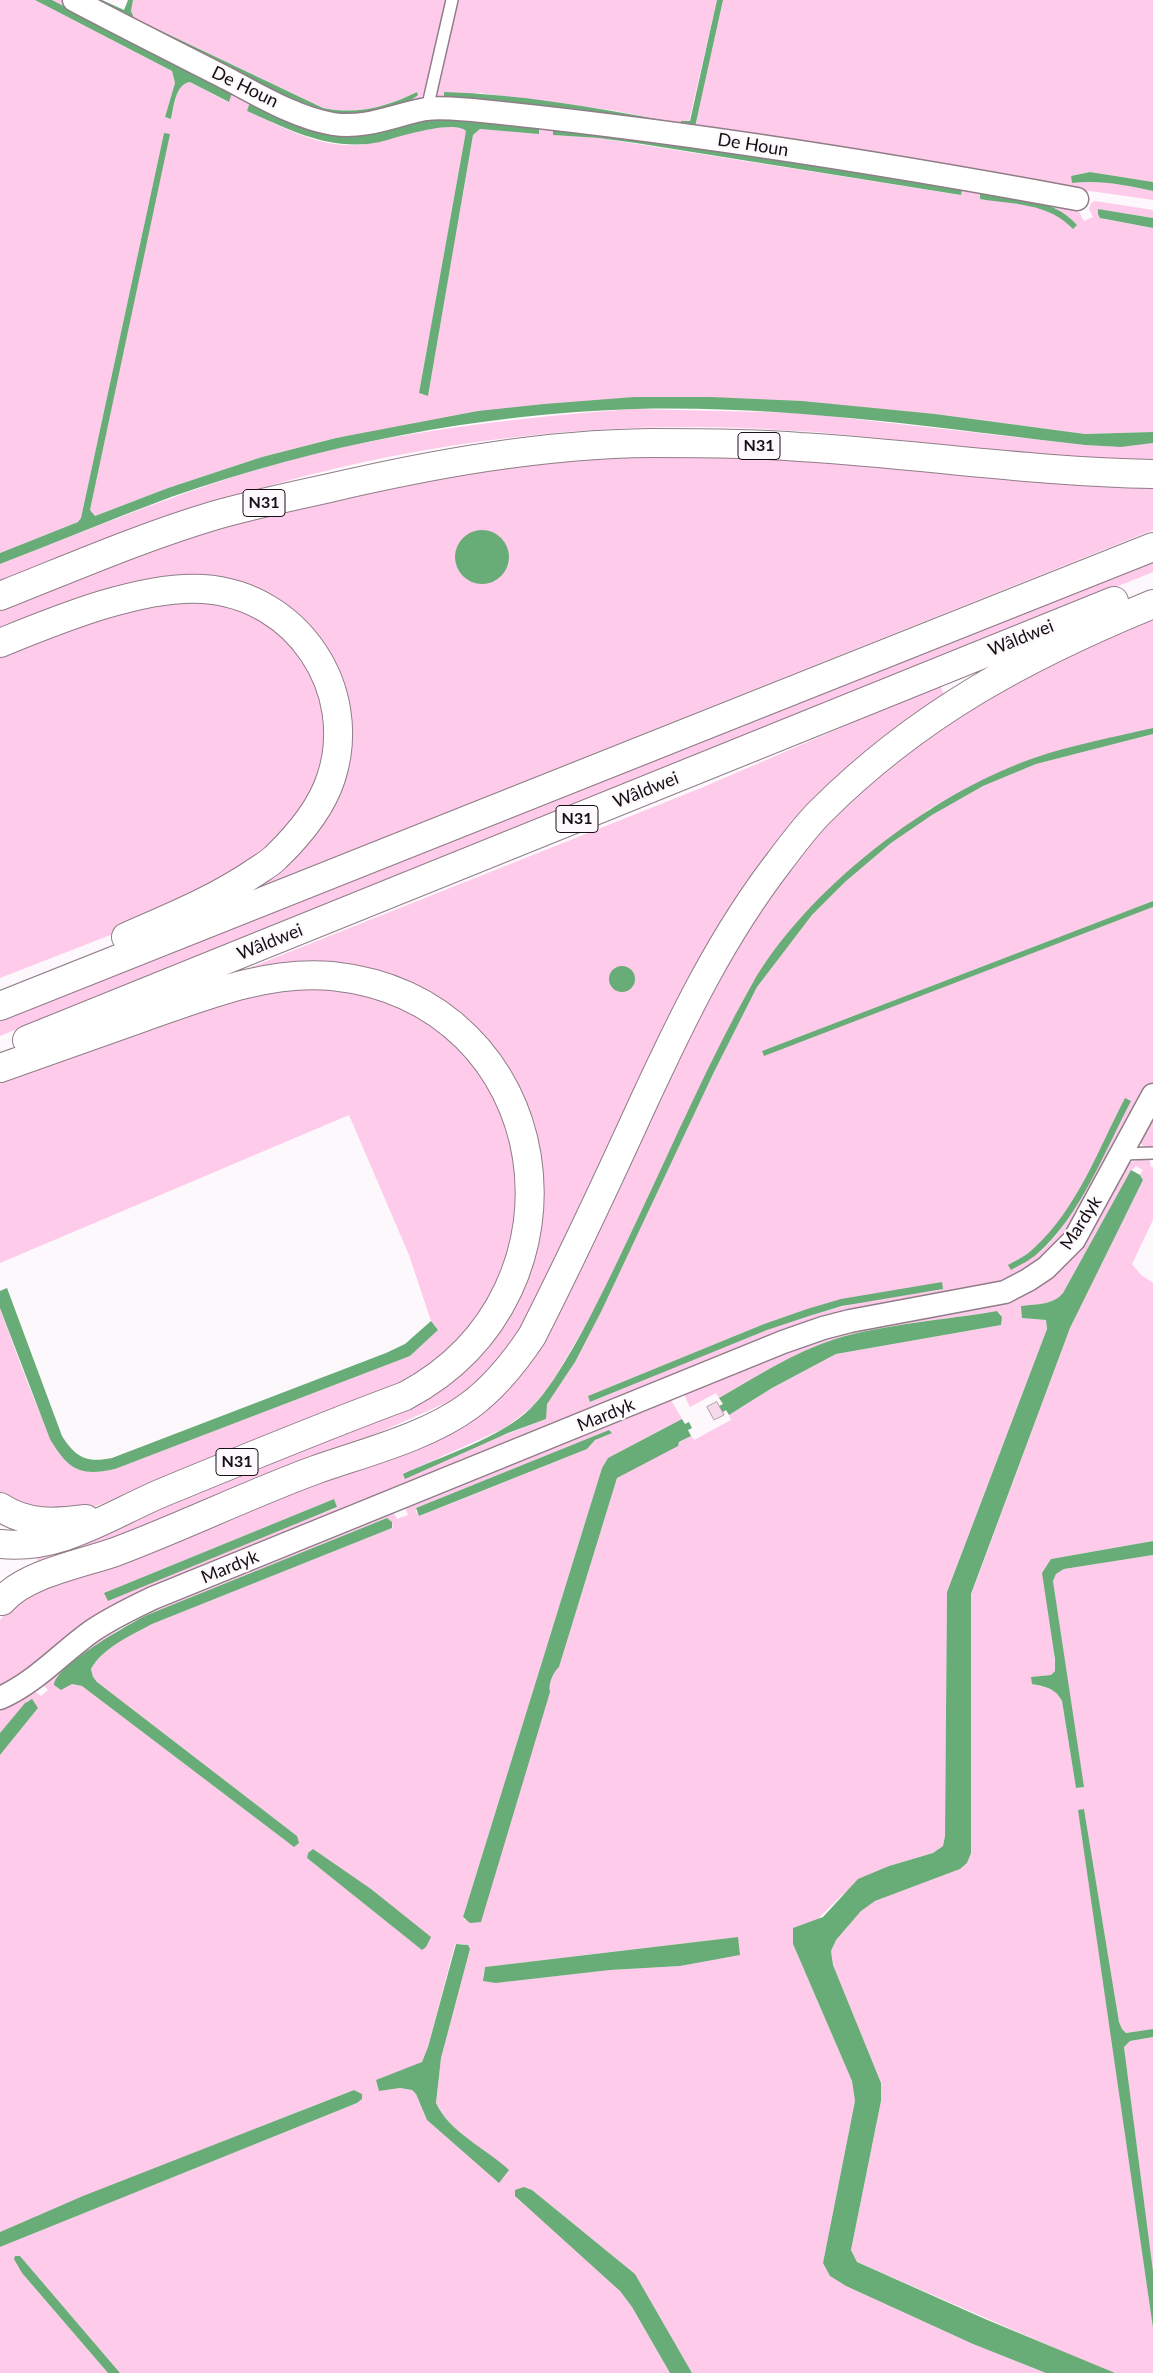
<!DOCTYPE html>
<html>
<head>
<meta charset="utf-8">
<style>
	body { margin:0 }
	canvas { display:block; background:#fcf8fb }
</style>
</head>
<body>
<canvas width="1153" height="2373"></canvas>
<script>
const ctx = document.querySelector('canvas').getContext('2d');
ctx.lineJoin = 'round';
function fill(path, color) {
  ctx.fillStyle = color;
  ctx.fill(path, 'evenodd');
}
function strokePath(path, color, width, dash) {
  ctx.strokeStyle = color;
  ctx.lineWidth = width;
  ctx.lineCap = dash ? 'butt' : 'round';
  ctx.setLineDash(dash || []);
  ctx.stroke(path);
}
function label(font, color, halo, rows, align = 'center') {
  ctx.font = font + ' Lato,sans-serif';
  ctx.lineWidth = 4.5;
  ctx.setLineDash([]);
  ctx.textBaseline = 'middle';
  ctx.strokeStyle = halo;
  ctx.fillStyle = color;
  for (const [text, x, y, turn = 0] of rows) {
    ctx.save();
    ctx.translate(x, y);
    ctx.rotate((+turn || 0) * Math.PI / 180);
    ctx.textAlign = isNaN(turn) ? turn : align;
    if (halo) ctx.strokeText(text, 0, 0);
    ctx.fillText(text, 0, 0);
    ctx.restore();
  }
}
fill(new Path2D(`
	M0,0H35L172,71L175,83L165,117L171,119C175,107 175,84 190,82L228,102L231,93L52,0H66L284,111L428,114L558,122L1068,204L1079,212L1084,221L1093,217L1089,209L1091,203L1095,201L1153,210V218L1098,209L1104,219L1153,228V432L1085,434L935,414L634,397L335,438L262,457L168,488L95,516L90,510L169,135L164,133L81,518L78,522L0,553ZM250,103L348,136L379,133L430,120L539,134L480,129L473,135L428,396L419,393L466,131C453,118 383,141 365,144C324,151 283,127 247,111ZM553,129L697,146L961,189L960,195L599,138L554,135ZM980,194C1012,195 1055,199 1077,225L1073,228C1050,204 1012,202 980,194Z
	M133,0H447L426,91L419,100L334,119L131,22L340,117L409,102L418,94L417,92C385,107 358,115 323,108L134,18L131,11Z
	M456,0H717L689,121L681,122L680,126L695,127L723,0H1153V182L1090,172L1071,176L1072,183C1100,180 1126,185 1153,191V200L1090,191L1076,195L436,98ZM480,93L610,110L663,120L505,101L444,98Z
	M635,409L801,413L1085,445L1121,447L1153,443V462H1122L816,432C778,430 740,427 702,427C547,425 369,451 221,501C147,526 74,556 0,584V564C111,521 222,474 339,448C437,427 535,416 635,409Z
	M718,452L1153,486V530L242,894L290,853L345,712L245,586C157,557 80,598 0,631V609L130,557L213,528L472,466Z
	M1153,559V572L605,794L0,1036V1017Z
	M228,602L284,632L321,681L329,764L279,845L149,920L0,978V655L136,603Z
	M1153,614V728L1034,758L929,809L807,911L775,951L752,984L706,1074L595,1309L551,1384L532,1407L505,1428L403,1474L546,1419V1404L575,1362L601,1312L714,1072L757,987L812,915L845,882L891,843L932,815L983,786L1036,764L1153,734V901L762,1051L764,1055L1153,907V1085L1087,1210L1026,1276L849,1317L151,1593L0,1691V1620L17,1599L493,1392L724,955L824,819L956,709ZM1125,1098L1130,1101C1109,1143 1074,1227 1037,1254C1030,1259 1017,1262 1008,1265C1016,1260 1024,1256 1031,1251C1071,1221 1103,1142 1125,1098ZM942,1283V1289C909,1295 874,1298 841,1307C755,1328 673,1369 591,1402L588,1396L764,1324L807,1309ZM334,1499L337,1508L104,1593Z
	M940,685L946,699L797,830L532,1320L496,1368L457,1398L371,1436L102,1546L67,1556L37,1561L38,1550L390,1411L521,1279L522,1108L405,989L219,980L701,788Z
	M325,983L405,1005L469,1054L514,1136L516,1236L480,1322L419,1380L338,1409L99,1505L74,1514L60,1517L0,1499V1308C12,1339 49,1453 74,1467C87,1475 101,1472 115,1469L410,1356L438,1330L431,1321L409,1255L349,1115L0,1263V1077L202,1002Z
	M1153,1112V1147L1143,1146L1139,1141Z
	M1149,1157L1151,1167H1153V1220L1132,1264L1141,1275L1153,1283V1541L1051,1559L1055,1671L1051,1675L1032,1677V1684C1046,1688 1055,1688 1062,1701L1076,1788L1083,1787L1053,1581L1056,1574L1064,1569L1153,1555V2029L1126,2033L1122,2029L1119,2022L1084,1809L1079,1810L1153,2328V2373H1115L1103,2369L857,2262L851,2250L881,2101V2083L833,1965L831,1951L836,1940L861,1911L875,1901L960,1869L967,1863L971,1853V1595L1070,1328L1143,1180L1140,1175L1143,1170L1136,1166L1131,1171L1063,1293C1053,1305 1037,1304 1022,1306V1318L1046,1320L1047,1329L947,1592L945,1836L943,1846L933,1853L889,1866L842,1895L793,1944L852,2081L855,2101L823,2263L830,2276L846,2286L973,2344L1046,2373H692L635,2274L532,2190L524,2187L597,2269L620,2291L632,2307L670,2373H120L20,2256L22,2273L108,2373H0V2247L357,2103L362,2099V2094L354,2090C298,2111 243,2134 187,2156C124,2181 62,2205 0,2232V1755L38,1708L28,1700L0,1733V1704L31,1688L41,1696L48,1690L40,1681L95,1635L392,1510L397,1519L408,1515L404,1504L668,1398L671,1400L682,1419L608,1458L602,1468L463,1917L465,1921L555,1670L559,1667L617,1478L691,1436L694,1440L731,1420L729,1415L772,1388L836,1354L1001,1325V1314L997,1311C945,1320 885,1324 835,1339C794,1352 756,1377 719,1398L716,1393L690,1407L685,1397L687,1387L825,1332L1017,1297L1124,1167L1131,1162ZM609,1430H611L595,1440L587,1449L420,1516L416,1512V1508ZM387,1518L393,1526L392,1528L152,1624C132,1635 102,1648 91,1669L93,1678L97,1682L297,1836L294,1847L82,1686L72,1684L60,1690L62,1672L121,1628L147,1615ZM308,1853L426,1947L422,1949L307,1858ZM738,1937L739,1955L680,1966L610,1970L496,1983L483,1977L485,1967ZM455,1944H464L470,1949L441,2058L436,2103C449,2132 486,2148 508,2170L499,2182L427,2120L416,2094L412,2090L399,2088L379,2091L422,2062L428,2047Z
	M1153,2037V2271L1124,2047L1130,2041Z`), '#fecbea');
fill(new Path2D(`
	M35,0H52L232,93L229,102L190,82C175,84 174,107 171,119L165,117L175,83L172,71Z
	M90,0H102L124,10L128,0H133L131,11L134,18L323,108C358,115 386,107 417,92L418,95L409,102L361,117L321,114Z
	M717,0H723L695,127L680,126L681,121H690Z
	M444,92C518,94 591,107 663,120V123L505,101L444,98Z
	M250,102L348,136C377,135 403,124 431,120C464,115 506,124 539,128V134L480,129L473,135L428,396L419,393L466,131C453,119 396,138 380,142C331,152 290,130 247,111Z
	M553,129L697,146L962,189L961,195L636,143L599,138L553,135Z
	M164,133L170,134L90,510L95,516L168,488L262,457L336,438L478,411L544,404L634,397H711L802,401L935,414L1085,434L1153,432V443L1121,447L1085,445C936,428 786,405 635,409C478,414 320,445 171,497C114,518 57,542 0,564V553L78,522L81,518Z
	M1090,172L1153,182V191C1125,185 1100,180 1072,183L1071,176Z
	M980,193C1015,198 1052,197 1077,225L1073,229C1049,203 1012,204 980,199Z
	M1098,209L1153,218V228L1100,218L1098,214Z
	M455 557a27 27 0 1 1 54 0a27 27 0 1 1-54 0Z
	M1153,728V734L1036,764L983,786L932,815L891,843L845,882L812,915L757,987L714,1072L601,1312L575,1362L547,1404L546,1419L508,1433L405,1479L403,1474C442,1456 501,1438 531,1408C548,1391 561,1368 573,1348C597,1306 617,1262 638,1218C675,1140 709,1061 751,986C805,890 930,794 1034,758C1072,745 1114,737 1153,728Z
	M1153,901V907L764,1056L762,1051Z
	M609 979a13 13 0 1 1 26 0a13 13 0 1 1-26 0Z
	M1125,1098L1131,1101C1105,1150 1080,1217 1037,1254C1030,1260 1020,1265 1011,1270L1008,1265C1017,1260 1027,1255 1034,1248C1077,1209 1099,1148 1125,1098Z
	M1131,1170L1140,1175L1143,1180L1070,1328L971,1594V1853L967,1863L960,1869L875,1901L861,1911L836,1940L831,1951L833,1965L881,2083V2101L851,2250L857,2262L985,2319L1115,2373H1046L973,2344L846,2286L830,2276L823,2263L855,2101L852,2081L793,1944V1928L823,1917L858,1879L889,1866L933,1853L943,1846L945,1836L947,1592L1047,1329L1046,1320L1022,1318L1021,1306C1037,1304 1053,1305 1063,1293Z
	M942,1282L943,1289L842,1306L809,1316L767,1330L590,1402L588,1396L764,1324L807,1309L841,1299Z
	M7,1288L62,1436C76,1458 87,1463 112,1458L386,1353L405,1344L431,1321L438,1330L410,1356L115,1469C79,1477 68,1469 50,1439L0,1308V1291Z
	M997,1311L1002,1317L1001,1325L836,1354L772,1388L729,1415L726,1410L723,1412L719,1406L723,1404L719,1398C756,1377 794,1352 835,1339C885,1324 945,1320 997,1311Z
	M682,1419L685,1424L689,1422L692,1428L688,1430L691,1436L679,1442L678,1446L617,1478L559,1667C553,1672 548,1685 550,1692L481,1922L470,1923L463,1917L602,1468L608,1458Z
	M609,1430L612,1433L595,1440L587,1449L419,1516L416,1508Z
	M334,1499L337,1507L108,1601L104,1593Z
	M387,1518L392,1522V1528L152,1624C132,1635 102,1648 91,1669L93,1677L97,1682L297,1836L299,1843L294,1847L82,1686L72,1684L61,1690L54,1685C55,1666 129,1624 147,1615Z
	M1153,1541V1555L1064,1569L1056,1574L1053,1581L1084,1787L1076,1788L1062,1701C1055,1688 1046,1687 1032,1684L1031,1677L1051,1675L1055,1671V1659L1042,1573L1051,1559Z
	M32,1699L38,1708L0,1755V1733L25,1703Z
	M1084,1809L1119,2022L1122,2029L1126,2033L1153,2029V2037L1130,2041L1124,2047L1153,2271V2328L1078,1810Z
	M313,1849L371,1889L431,1937L426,1947L422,1950L307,1858L308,1853Z
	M738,1937L740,1955L680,1966L610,1970L496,1983L483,1981L485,1967Z
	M456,1944L468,1945L470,1949L441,2058L436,2103C449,2132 487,2149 509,2170L499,2183L427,2120L416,2094L412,2090L400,2088L379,2091L376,2080L422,2062L428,2047Z
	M354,2090L362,2094V2099L357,2103L0,2247V2232L83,2196Z
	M524,2187L532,2190L635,2274L692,2373H670L632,2307L620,2291L515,2196V2190Z
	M15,2256H20L120,2373H108L22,2273L14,2259Z`), '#68ac77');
const building = new Path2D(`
	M717,1402L724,1415L714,1420L707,1407Z`);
fill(building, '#f8d9eb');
strokePath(building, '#b19ea9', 1);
const lane = new Path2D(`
	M427,109L452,0
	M1122,1154L1153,1153`);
const street = new Path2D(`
	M74,0C125,27 177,53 228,79C260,96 297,118 333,124C366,129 394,115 426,109C440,107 458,109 472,110C675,130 877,162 1077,199
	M0,1698C35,1683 61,1653 92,1631C111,1618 132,1608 153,1598L783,1342L823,1328L850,1321L1005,1292L1028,1280L1046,1268L1074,1240L1153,1095`);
const highway = new Path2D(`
	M0,596C71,568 142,537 216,515C252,505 288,497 325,489C432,464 542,444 652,443C701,443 751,443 800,447C918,454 1035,472 1153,474
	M0,643C57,620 141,585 203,589C297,595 360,689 331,778C321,809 298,836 275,858C269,864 261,868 254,873C214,900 169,918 126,937
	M0,1006L1153,547
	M27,1040L1114,601
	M0,1068C48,1051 96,1034 144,1017C204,996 267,970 332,976C558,1000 601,1292 405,1396C324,1426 244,1459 164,1492C111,1514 60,1551 0,1544
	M0,1507C27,1525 55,1523 86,1519
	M2,1601C24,1574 81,1564 115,1552C182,1527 247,1495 315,1470C363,1453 427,1437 469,1406C495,1387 514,1363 532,1336C571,1259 608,1180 644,1101C683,1017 722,936 779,862C792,845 805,827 820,812C918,714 1026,656 1153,604`);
strokePath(lane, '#907d88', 14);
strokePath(street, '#907d88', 25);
strokePath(highway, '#907d88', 30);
strokePath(lane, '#fff', 11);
strokePath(street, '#fff', 22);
strokePath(highway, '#fff', 28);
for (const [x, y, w] of [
	[759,446,42],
	[264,503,42],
	[577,819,42],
	[237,1462,42]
]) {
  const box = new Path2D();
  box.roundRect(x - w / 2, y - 13.5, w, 27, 4);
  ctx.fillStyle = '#fcf8fb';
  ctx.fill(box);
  strokePath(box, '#161014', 1);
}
label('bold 16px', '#161014', null, [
	["N31",759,446],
	["N31",264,503],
	["N31",577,819],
	["N31",237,1462]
]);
label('18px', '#161014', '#fcf8fb', [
	["De Houn",245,87,26],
	["De Houn",753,145,9],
	["Wâldwei",1021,638,-22],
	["Wâldwei",646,790,-22],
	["Wâldwei",270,942,-22],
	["Mardyk",1081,1223,-57],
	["Mardyk",606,1415,-22],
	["Mardyk",230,1567,-22]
]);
</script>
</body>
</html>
